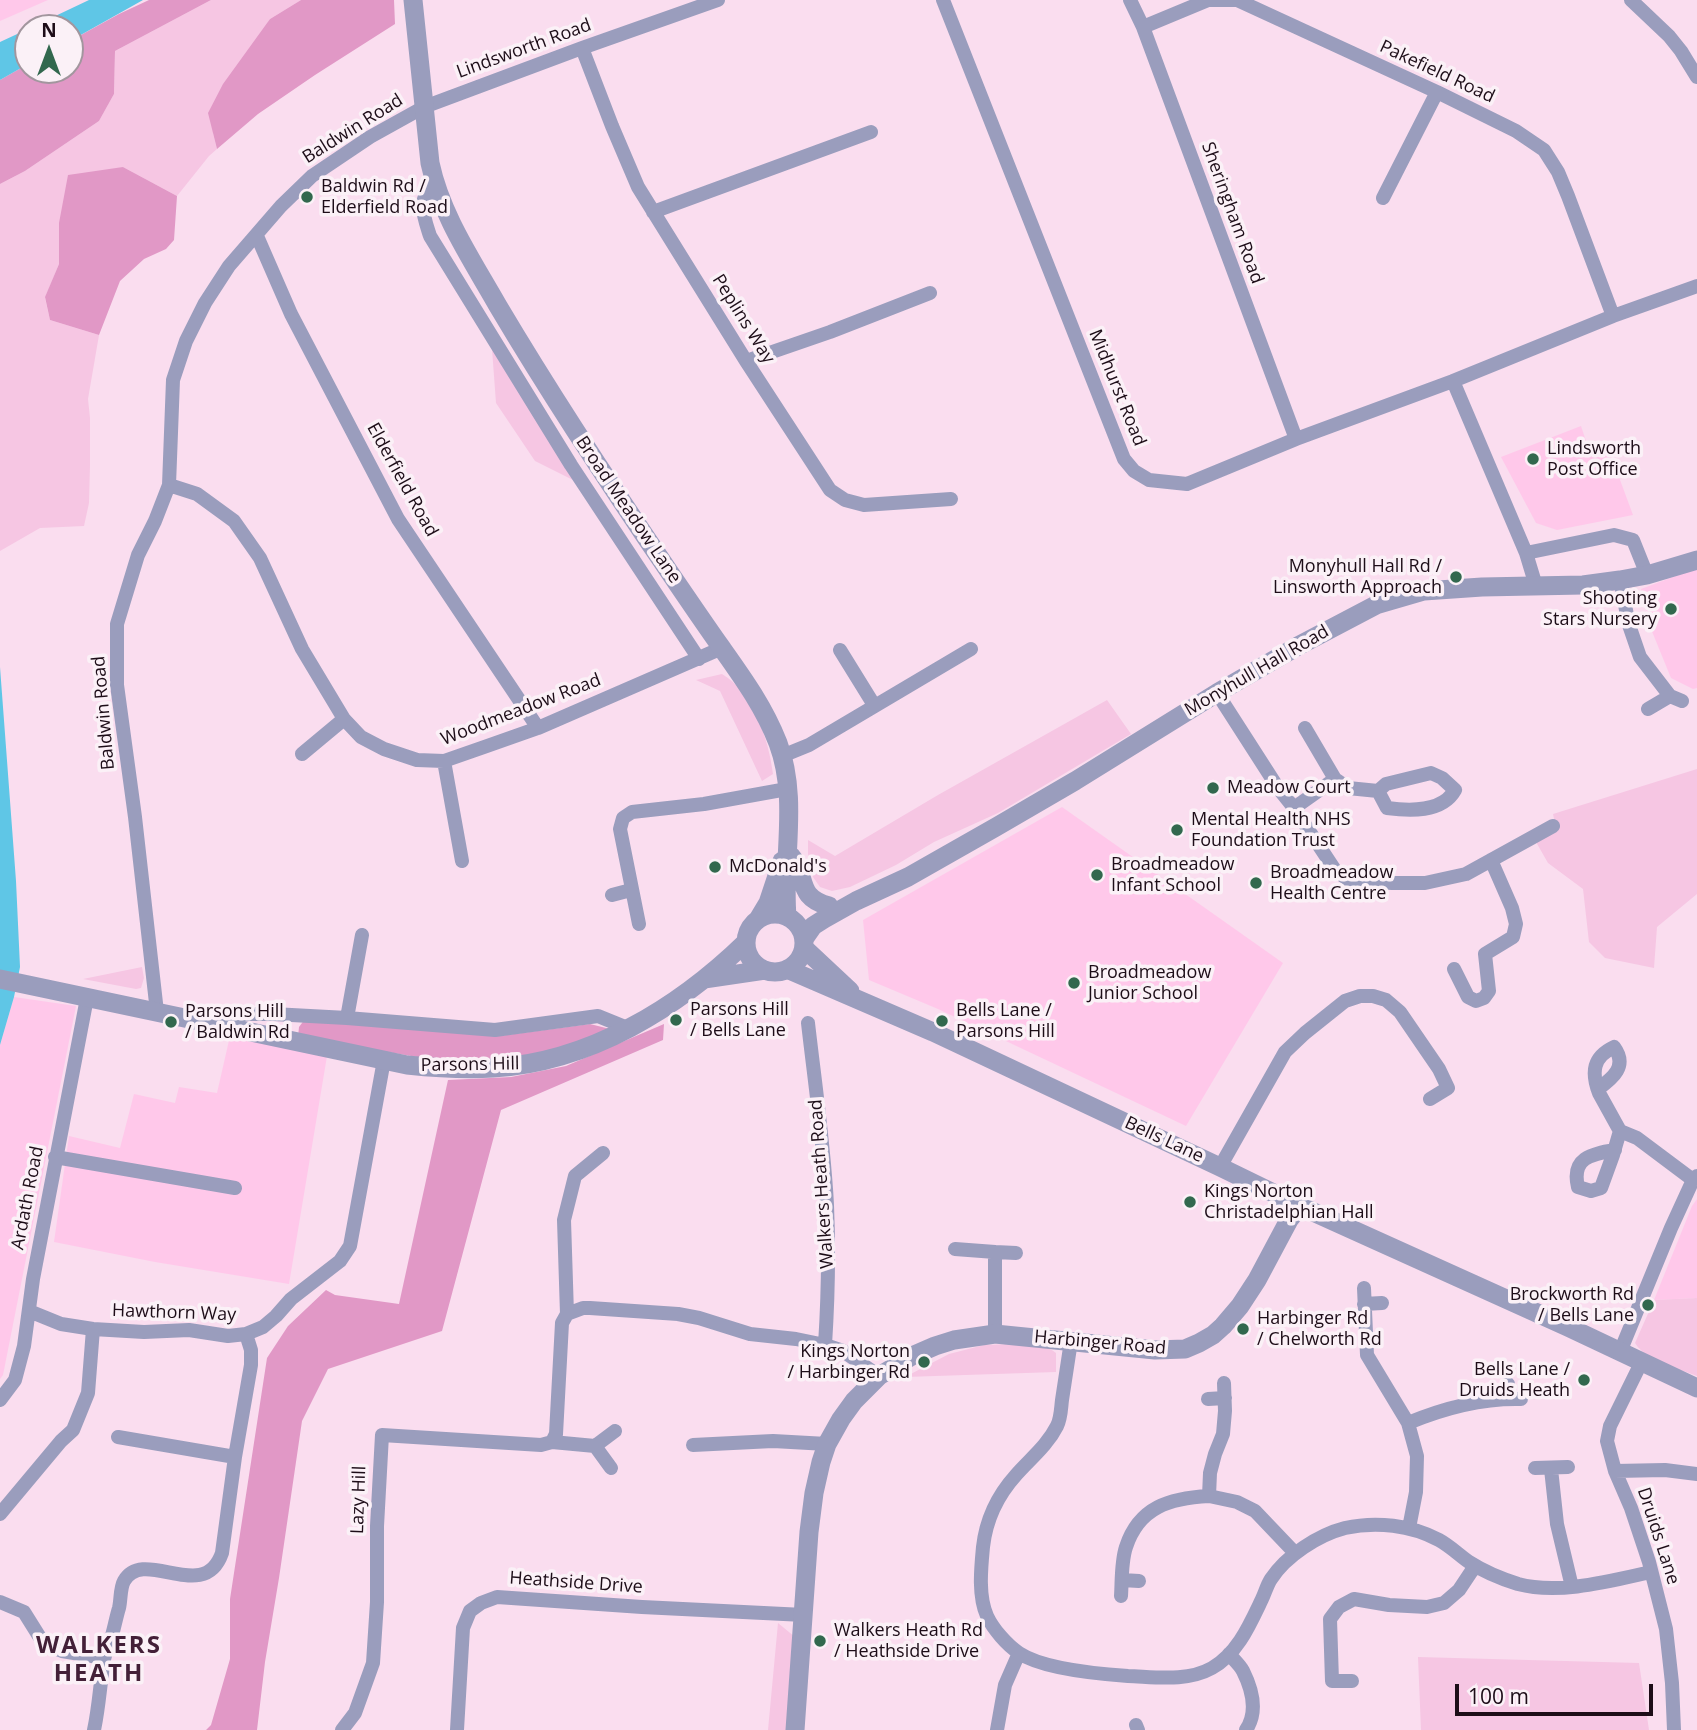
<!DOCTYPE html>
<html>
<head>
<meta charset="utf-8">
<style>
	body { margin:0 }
	#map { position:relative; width:1697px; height:1730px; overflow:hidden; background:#faddef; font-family:"Open Sans",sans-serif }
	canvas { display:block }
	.north { position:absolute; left:14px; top:14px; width:70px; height:70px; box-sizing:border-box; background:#fbf1f7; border:2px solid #a2969e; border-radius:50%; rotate:0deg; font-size:19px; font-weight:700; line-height:28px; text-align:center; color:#1d0d18 }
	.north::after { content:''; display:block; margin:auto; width:24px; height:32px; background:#32684e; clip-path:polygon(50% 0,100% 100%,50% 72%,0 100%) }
	.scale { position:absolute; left:1455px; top:1684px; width:198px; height:32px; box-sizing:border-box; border:4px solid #1d0d18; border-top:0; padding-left:9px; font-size:21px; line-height:24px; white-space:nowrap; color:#1d0d18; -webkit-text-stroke:5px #fbf1f7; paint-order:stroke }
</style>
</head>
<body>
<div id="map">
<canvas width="1697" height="1730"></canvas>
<div class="north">N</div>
<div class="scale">100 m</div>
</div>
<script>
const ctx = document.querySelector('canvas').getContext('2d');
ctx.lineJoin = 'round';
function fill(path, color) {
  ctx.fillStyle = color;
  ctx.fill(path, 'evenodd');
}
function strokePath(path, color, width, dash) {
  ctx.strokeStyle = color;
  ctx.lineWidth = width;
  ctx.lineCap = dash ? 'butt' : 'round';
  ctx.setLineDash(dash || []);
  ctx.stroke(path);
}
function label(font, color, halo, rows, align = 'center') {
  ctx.font = font + ' "Open Sans",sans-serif';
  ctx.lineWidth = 7;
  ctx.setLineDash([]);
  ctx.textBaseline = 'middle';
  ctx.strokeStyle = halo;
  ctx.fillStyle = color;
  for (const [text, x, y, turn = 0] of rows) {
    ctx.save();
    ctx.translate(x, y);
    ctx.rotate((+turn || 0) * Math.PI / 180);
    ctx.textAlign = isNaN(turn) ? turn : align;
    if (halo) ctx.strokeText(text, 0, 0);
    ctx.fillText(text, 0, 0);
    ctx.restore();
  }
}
fill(new Path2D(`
	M0,0H48L0,21Z
	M1581,426L1588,447L1606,442L1633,515L1557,530L1536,523L1501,457Z
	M1697,568V688L1693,689L1671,678L1651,629L1641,589Z
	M1062,807L1283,963L1186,1126L938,1009L869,980L863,920Z
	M14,997L76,1006L3,1375L0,1379V1045Z
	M230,1036L327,1056L289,1284L155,1262L54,1242L69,1136L120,1148L134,1094L175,1103L179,1087L217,1093Z
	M1697,1199V1298L1654,1300L1692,1206Z`), '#ffc8ea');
fill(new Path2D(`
	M211,0H301L270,19L213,133L217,149L209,156L177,196L123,167L59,223V264L45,298L50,320L99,335L88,399L90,418V465L89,503L84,526L40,528L0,551V184L25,171L99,121L114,94L115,51Z
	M492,349L573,480L535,461L496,403Z
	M722,674C753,692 769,740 773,774L762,781L720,691L696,680Z
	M1107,700L1131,734L998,813L934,842L896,865L850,887L832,891L820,887L813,877L808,854V840L835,856L938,795Z
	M1697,769V894L1657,927L1654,968L1605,958L1589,942L1583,889L1548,863L1536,842L1556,828L1553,814Z
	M142,967L144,978L141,988L136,989L83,979Z
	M1697,1298V1376C1677,1368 1647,1362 1635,1343L1654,1300Z
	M984,1345C1002,1345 1043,1341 1056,1353V1372L905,1377L949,1354Z
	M778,1623L795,1637L790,1730H768Z
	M1418,1657L1639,1663L1649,1730H1421Z`), '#f6c6e3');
fill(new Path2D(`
	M149,0H211L115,51L114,94L99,121L25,171L0,184V80L28,64V70H70V41L119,14Z
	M301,0H394L395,24L315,75L258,114L217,149L208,113L223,84L270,19Z
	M123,167L177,196L174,240L166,249L144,259L120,281L99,335L50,320L45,297L59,264V223L68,175Z
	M305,1019L499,1036L590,1024L610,1029L563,1051L453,1063L298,1037L299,1027Z
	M664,1024L663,1040L501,1110L442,1331L328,1369L302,1421L279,1578L265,1662L257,1730H206L211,1725L230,1659V1599L267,1358L288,1326L326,1290L335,1295L399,1304L448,1080L511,1077L566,1066Z`), '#e198c6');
fill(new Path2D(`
	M89,0H143L70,41V28H30Z
	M28,29V64L0,80V42Z
	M0,667L16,881L20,967L14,997L0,1045Z`), '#5fc6e6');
strokePath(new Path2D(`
	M943,0L1124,459L1134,471L1149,480L1187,484L1296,439L1453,381L1613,316L1697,286
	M1130,0L1143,27L1296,439
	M1631,0L1669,36L1681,51L1697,77
	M1143,27L1208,0H1237L1437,92L1516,131L1544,150L1558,172L1568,196L1613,316
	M582,48L612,126L638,187L746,361L830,490L845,500L864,505L951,499
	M434,181C417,201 423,214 430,236L571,465L699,659
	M1383,198L1437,92
	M653,212L871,132
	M257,236L291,314L398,519L538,728
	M746,361L830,332L930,293
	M1453,381L1526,553L1536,586
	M169,485L197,494L234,521L260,558L302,649L344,719L361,737L384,749L417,760L444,761L487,746L538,728L722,648
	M1526,553L1614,535L1633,540L1647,575
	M1620,580L1629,625L1640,657L1670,696
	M840,650L874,705
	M1217,693L1278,788L1294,808L1335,870L1347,879L1392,883H1425L1466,874L1553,826
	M1648,709L1670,696L1682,701
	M1305,728L1335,779
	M302,754L344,719
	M782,756L809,745L971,649
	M444,761L462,861
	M1294,808L1335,779L1348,788L1378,791L1387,808C1409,811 1442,813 1455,790L1442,778L1431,773L1386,784L1378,791
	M612,895L631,890
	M639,924L620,829L623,818L632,812L704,804L787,789
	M1454,969L1468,997L1476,1001L1484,998L1489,991L1485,954L1513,937L1516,924L1512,908L1491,860
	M157,1012L135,817L117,685V624L138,555L155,521L169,485L173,380L186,341L205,303L229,266L281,206L312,176L370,137L424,107L582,48L718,0
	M347,1018L362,935
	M808,1023C815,1084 824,1145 827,1205C829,1252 828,1299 825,1345
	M224,1026L234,1015L245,1014H273L347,1018L495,1030L598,1016L630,1029
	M1598,1089C1613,1078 1628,1066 1614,1047C1593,1057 1591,1072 1599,1093L1620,1131
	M1615,1150C1591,1154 1571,1158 1578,1187L1591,1191L1601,1188L1613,1155L1620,1131L1637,1138L1693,1180
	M55,1157L235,1188
	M1220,1167L1285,1052L1305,1033L1345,1001L1360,996H1373L1386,1000L1400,1012L1439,1069L1448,1088L1430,1099
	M955,1249L995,1252V1334
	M995,1252L1016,1253
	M1364,1288L1367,1355L1408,1423L1417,1456L1416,1492L1409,1528
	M1364,1304L1382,1303
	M29,1311L61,1324L93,1329L144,1332L189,1330L228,1336L246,1334L263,1327L276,1316L291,1299L340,1261L350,1246L384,1060
	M567,1314L583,1308H590L678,1314L699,1318L750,1334L796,1339L825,1345L843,1351L879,1376
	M1071,1341C1068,1361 1065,1380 1062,1400C1061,1408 1061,1418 1057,1426C1047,1446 1030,1459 1016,1475C998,1495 986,1520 983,1547C981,1568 978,1596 987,1616C993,1629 1007,1645 1019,1653C1043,1669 1099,1674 1128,1676C1156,1677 1187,1682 1212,1668C1238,1653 1250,1624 1262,1599C1265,1593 1267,1585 1271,1579C1286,1556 1318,1535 1345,1528C1376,1521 1411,1525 1439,1540C1450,1546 1459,1555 1469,1562C1483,1571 1502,1579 1518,1584C1559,1595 1610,1581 1651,1572
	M1620,1352L1671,1228L1693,1180L1697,1176
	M1641,1363L1610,1426L1607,1441L1615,1471L1631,1508L1649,1562L1666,1629L1672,1683L1674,1730
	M1224,1383L1225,1411L1223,1434L1215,1454L1210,1473L1209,1496L1237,1502L1255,1511L1295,1553
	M1508,1384L1509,1399
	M1208,1399L1225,1398
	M0,1400L15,1380L24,1346L33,1279L87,998
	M1408,1423C1444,1408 1482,1398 1521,1399
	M118,1437L235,1457
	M552,1442L595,1446
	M693,1445L773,1441L827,1444
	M611,1468L595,1446L615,1431
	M1535,1468L1568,1467
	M1551,1469L1557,1524L1572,1587
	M1615,1471L1665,1470L1697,1474
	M0,1514L61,1441L73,1430L88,1393L93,1329
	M1122,1580L1139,1581
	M1121,1596C1122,1581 1121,1562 1126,1547C1139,1507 1170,1498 1209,1496
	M0,1602L24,1612L44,1644L62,1651L104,1658
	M1229,1654C1233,1659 1240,1665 1243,1671C1252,1689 1258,1712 1246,1730
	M1352,1681H1332L1330,1619L1339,1607L1354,1599L1389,1605L1427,1607L1444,1603L1459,1590L1475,1566
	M1136,1725L1138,1730
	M94,1730C99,1707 100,1684 104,1660C105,1653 109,1646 111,1639C114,1629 116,1618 119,1608C121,1600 120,1588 124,1581C144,1546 204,1605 222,1553L235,1457L251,1365V1350L246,1334
	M342,1730L355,1713L373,1663L377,1602V1526L382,1435L541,1445L552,1442L556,1434L562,1323L567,1314L564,1220L575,1176L603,1153
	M457,1730L463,1628L470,1611L481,1603L497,1597L642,1607L804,1615
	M997,1730L1005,1685L1019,1653`), '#9a9dbd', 14);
strokePath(new Path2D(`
	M413,0L430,163C441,215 472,260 498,306C552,397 610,485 670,573C687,598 704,623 721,647C743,678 764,707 778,743C799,799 782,859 787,916
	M791,856C808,876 795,897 829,906
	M746 943a29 29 0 1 1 58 0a29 29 0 1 1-58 0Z
	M759,918L768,903L782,861
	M804,939L813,926L824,919L856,901L908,877L996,827L1075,781L1217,693L1298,646L1376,605L1424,591L1482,587L1583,585L1620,580L1647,575L1697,560
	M804,948L850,991
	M787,969L933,1032L1220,1167L1300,1206L1568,1327L1697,1388
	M0,979L407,1065C436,1068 464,1070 493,1068C590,1062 678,1008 746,942
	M704,979L765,970
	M795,1730L809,1532L814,1493L821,1462L827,1444L841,1419L854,1401L879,1376L912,1356L935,1346L954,1340L995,1334L1155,1350L1185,1349L1199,1343L1213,1335L1223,1326L1240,1306L1257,1280L1289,1220L1300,1206`), '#9a9dbd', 19);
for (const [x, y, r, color] of [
	[307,197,7,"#32684e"],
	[1533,459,7,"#32684e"],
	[1456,577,7,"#32684e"],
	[1671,609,7,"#32684e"],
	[1213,788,7,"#32684e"],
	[1177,830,7,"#32684e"],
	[715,867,7,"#32684e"],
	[1097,875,7,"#32684e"],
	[1256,883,7,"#32684e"],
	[1074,983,7,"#32684e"],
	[676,1020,7,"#32684e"],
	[942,1021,7,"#32684e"],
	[171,1022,7,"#32684e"],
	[1190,1202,7,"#32684e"],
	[1648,1305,7,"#32684e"],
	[1243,1329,7,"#32684e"],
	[924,1362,7,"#32684e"],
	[1584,1380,7,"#32684e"],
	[820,1641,7,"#32684e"]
]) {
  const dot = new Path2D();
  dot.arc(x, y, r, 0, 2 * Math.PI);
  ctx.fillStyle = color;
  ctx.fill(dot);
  strokePath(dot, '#fbf1f7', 2.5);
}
label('18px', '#1d0d18', '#fbf1f7', [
	["Lindsworth Road",524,49,-20],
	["Pakefield Road",1437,72,25],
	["Baldwin Road",353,129,-32],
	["Sheringham Road",1232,213,70],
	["Peplins Way",743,319,58],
	["Midhurst Road",1117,388,68],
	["Elderfield Road",402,480,61],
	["Broad Meadow Lane",628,510,56],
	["Monyhull Hall Road",1257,671,-30],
	["Woodmeadow Road",521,710,-21],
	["Baldwin Road",104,713,-95],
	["Parsons Hill",470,1065,-1],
	["Bells Lane",1164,1140,25],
	["Walkers Heath Road",822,1184,-94],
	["Ardath Road",28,1198,-79],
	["Hawthorn Way",174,1313,2],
	["Harbinger Road",1100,1343,5],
	["Lazy Hill",359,1500,-88],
	["Druids Lane",1658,1536,72],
	["Heathside Drive",576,1583,4]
]);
label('18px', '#1d0d18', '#fbf1f7', [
	["Baldwin Rd /",321,187],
	["Elderfield Road",321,208],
	["Lindsworth",1547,449],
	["Post Office",1547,470],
	["Monyhull Hall Rd /",1442,567,"right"],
	["Linsworth Approach",1442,588,"right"],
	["Shooting",1657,599,"right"],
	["Stars Nursery",1657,620,"right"],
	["Meadow Court",1227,788],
	["Mental Health NHS",1191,820],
	["Foundation Trust",1191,841],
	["Broadmeadow",1111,865],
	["Infant School",1111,886],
	["McDonald's",729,867],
	["Broadmeadow",1270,873],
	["Health Centre",1270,894],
	["Broadmeadow",1088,973],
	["Junior School",1088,994],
	["Parsons Hill",690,1010],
	["/ Bells Lane",690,1031],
	["Bells Lane /",956,1011],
	["Parsons Hill",956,1032],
	["Parsons Hill",185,1012],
	["/ Baldwin Rd",185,1033],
	["Kings Norton",1204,1192],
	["Christadelphian Hall",1204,1213],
	["Brockworth Rd",1634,1295,"right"],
	["/ Bells Lane",1634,1316,"right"],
	["Harbinger Rd",1257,1319],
	["/ Chelworth Rd",1257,1340],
	["Kings Norton",910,1352,"right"],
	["/ Harbinger Rd",910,1373,"right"],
	["Bells Lane /",1570,1370,"right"],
	["Druids Heath",1570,1391,"right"],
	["Walkers Heath Rd",834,1631],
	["/ Heathside Drive",834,1652]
], 'left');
ctx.letterSpacing = '2px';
label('bold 24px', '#432038', '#fbf1f7', [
	["WALKERS",99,1646],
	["HEATH",99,1674]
]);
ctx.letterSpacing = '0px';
</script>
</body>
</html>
